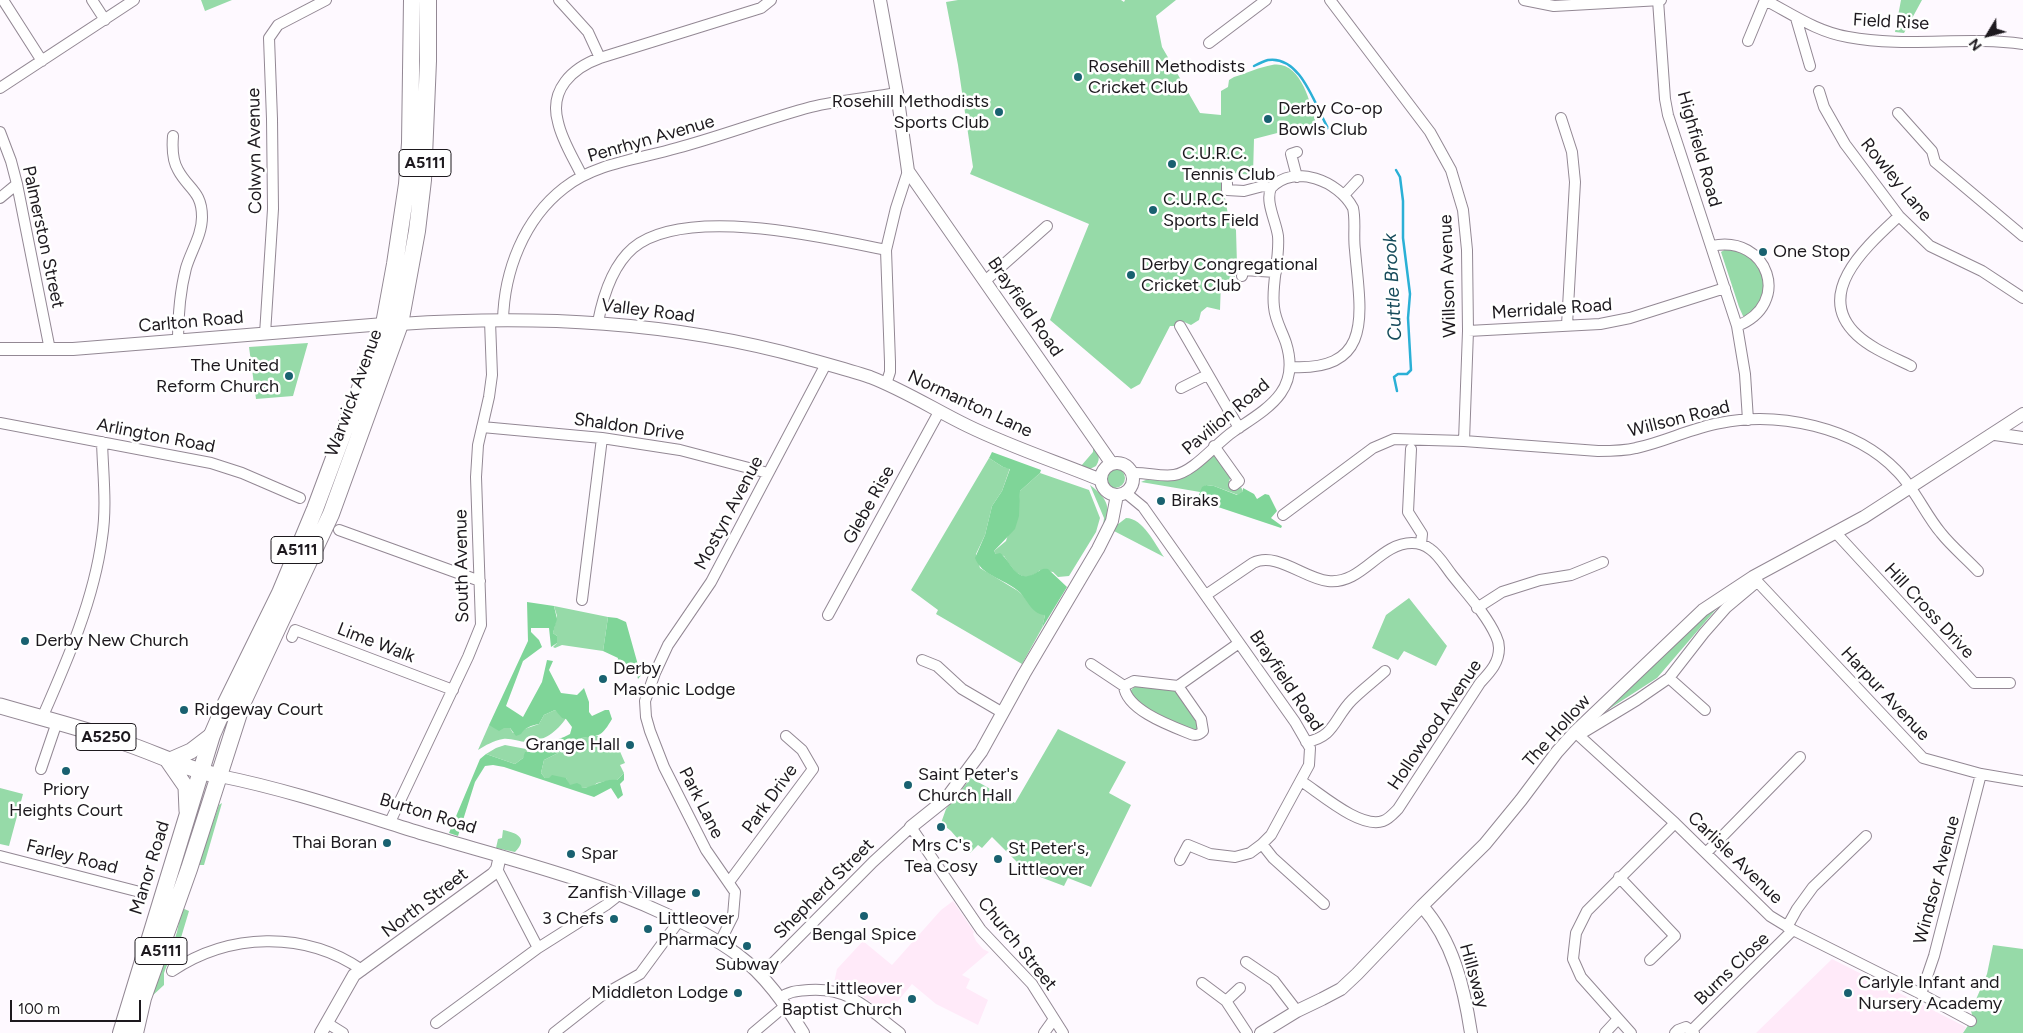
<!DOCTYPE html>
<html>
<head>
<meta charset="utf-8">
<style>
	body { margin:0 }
	#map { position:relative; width:2023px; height:1033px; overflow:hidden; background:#fef9ff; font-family:Figtree,sans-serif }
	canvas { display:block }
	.north { position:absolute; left:1963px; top:10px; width:50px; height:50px; -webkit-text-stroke:4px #fff; paint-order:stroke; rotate:233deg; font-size:14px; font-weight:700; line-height:20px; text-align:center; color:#1d191e }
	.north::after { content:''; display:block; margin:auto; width:18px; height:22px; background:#1d191e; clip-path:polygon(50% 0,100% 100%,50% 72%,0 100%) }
	.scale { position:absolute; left:10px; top:1000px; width:131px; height:22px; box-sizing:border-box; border:2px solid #1d191e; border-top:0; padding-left:6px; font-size:15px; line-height:18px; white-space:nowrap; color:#1d191e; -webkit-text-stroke:4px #fff; paint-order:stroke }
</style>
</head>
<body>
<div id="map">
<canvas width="2023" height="1033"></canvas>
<div class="north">N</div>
<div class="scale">100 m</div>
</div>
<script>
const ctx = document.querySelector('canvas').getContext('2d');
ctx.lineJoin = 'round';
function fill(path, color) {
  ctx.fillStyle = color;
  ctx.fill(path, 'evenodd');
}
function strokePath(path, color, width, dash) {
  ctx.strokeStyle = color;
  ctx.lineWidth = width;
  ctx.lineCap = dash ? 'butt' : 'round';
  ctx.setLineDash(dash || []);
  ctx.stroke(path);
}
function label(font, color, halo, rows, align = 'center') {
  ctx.font = font + ' Figtree,sans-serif';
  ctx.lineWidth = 5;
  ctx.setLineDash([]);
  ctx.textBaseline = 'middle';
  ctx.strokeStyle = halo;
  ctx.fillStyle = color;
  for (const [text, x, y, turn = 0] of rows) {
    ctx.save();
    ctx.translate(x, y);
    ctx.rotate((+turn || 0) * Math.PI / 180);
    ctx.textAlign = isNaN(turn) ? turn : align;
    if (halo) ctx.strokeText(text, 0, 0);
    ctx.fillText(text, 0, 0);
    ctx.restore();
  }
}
fill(new Path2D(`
	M953,901L974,932L973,934L976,941L983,949L989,952L962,975L970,979L966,988L988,1000L978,1025L936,1004L912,984L893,1007L889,1004L885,1009L881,1006L877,1007L855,990L834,983L837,969L863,941L892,965L941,910Z
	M1832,959L1966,1027L1963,1033H1756Z`), '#ffeaf9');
fill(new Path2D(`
	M201,0H232L205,11Z
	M958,0H1121L1124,2L1125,0H1176L1156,16L1162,47L1200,113L1221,115V91L1228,87L1229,80L1234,77C1247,73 1260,67 1272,65C1301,60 1310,103 1316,123L1254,139L1253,175L1222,172L1223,178L1221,194L1225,198L1229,220L1236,230L1237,265L1234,280H1221L1220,310L1207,307L1201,312L1199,320L1191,325L1182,321L1174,326H1170L1140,384L1131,389L1050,320L1089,224L970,174L973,167L958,65L946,2Z
	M1901,0H1922L1904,33L1895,32Z
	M1726,249C1730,249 1737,250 1741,252C1758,260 1771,284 1760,302C1757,308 1751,312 1747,317L1743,316L1739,307L1721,252Z
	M308,343L293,396L256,399L249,347Z
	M1093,443C1097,452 1102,457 1096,466L1090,469L1081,466L1093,452Z
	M1212,455L1216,456L1231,477L1229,481L1235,490L1241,487L1243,491L1238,495L1214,486L1206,485L1200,492L1141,482C1150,477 1158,480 1168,481C1186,481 1200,466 1212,455Z
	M989,458L1003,467L1010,468L1002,491L992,506L985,535L976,554L980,568L1018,591L1045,615L1042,628L1022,664L936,614L938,610L911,590Z
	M1105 478a10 10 0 1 1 20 0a10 10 0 1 1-20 0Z
	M1040,473L1089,490L1100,518L1096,532L1069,576L1058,577L1053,572L1040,570C1023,586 1013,570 1004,556L996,554L994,551L1006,541L1019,500L1020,491Z
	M1090,485C1112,502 1110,510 1102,535L1104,518Z
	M1126,518C1143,518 1155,544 1164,557L1114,531L1117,525Z
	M1409,598L1447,646L1436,666L1404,651L1398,660L1372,648L1386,615Z
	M554,606L608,617L603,651L562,645L555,648L553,647L557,643V636L553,633L557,616Z
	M1718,607L1657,678L1595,718L1702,615Z
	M1136,685L1174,688L1200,720L1199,729L1192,732L1142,706L1131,695V690Z
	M555,710L566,718C558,731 543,742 527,742C519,742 511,738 503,739C493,741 486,745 478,750L489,725L510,728L513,733L539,724L544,715Z
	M1058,729L1126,762L1109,793L1131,805L1091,887L1068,878L1064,886L1027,872L992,837L982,848L978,845L970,853L951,831L941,823L946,809L971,778L1015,803Z
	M591,736H600L604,745L615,740L625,763L620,765L624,773L617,780H612L597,783L592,787L582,788L569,785L566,778H545L541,773L544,760L562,751L569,742H580L579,739Z
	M505,745L526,749L542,745L536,751L528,750L523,758L515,764L486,754L496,748Z
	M0,788L23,794L9,846L0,844Z
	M222,803L204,865H198L219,805Z
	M503,830C517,833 529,838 515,852L496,848L498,839L502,838Z
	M182,908L189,911L180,941L182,950L172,947L177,932Z
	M1993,945L2023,949V1033H1963L1973,1018L1971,1011L1987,974Z
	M169,951L172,952L164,973V985L151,997L162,965Z`), '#96daa8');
fill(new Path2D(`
	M992,452L1041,470L1040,473L1020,491L1019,516L1015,529L994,551L996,554L1000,553C1011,561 1016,583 1034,574C1040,571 1041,568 1048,569L1067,587L1042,628L1045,615C1030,614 1028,598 1017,590C1004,579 981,575 975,558L985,535L992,506L1002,491L1010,469L1003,467L989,458Z
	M1206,485L1214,486L1237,495L1243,491V488L1254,494L1257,499L1265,494L1269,495L1277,511L1271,518L1282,526L1281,528L1197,500L1202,487Z
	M527,602L554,606L557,619L553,633L557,636V643L551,647L549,628H531V632L539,640L542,647L523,661L506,706L523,717L542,682L547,660L553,661L549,670L561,693L577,695L584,688L589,702V712L592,716L605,710H609L612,719C602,736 600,736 581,738L580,742H569L562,751L544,760L541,773L545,778H549L552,775L566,778L570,785L577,783L581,785L582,788C595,787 603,778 617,780L624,773V780L620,784L623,795L618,799L611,788L594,797L504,767L493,765L485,766L475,782L458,836L449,833L480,759L486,754L515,764L523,758L525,752L536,751L542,745L564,737L570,734L572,727L566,719L562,718L555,710L544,715L539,724C532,725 524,728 521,734L516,736L510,728H504L499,731L489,725L528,641Z
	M608,617L617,618L626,622L638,665H646L643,673L638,679L635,666L617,664L618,658L603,651Z`), '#7fd598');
strokePath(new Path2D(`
	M1254,66C1258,64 1264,61 1268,60C1301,55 1315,106 1328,128
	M1396,170L1400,177L1403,201V238L1410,294L1408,318L1411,370L1407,374H1398L1394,377L1397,391`), '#2bb0d6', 2.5);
const minor = new Path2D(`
	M3,0L42,61
	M92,0L105,20
	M559,0L588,32L600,58
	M1330,0L1430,132L1451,170L1463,210L1467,250L1468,331L1464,441
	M1524,0L1554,6L1661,0
	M1658,0L1665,99L1668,115L1737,326L1745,374L1748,420
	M1765,0C1792,14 1817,32 1848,37C1906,48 1965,36 2023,44
	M1796,18L1810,66
	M1748,41L1765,0
	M1209,43L1266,0
	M0,88L134,0
	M1819,91L1824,107L1845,144L1899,216L1930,246L1982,271L2023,298
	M1898,113L1932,151L1935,162L2023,236
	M1561,118L1572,152L1575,182L1567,325
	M0,132L11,161L17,184L50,350
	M173,136C172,148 172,160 178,170C188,189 202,191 202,217C202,235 191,251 186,268C180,291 178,317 178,341
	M1297,152L1291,154L1297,177
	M582,176C574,159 562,141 558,122C549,90 572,68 600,58L761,8L771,0
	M1227,183V190L1244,191L1263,186L1271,188C1294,163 1339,181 1353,208C1356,221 1353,236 1355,250C1360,311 1376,372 1290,367
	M1344,195L1358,180
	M0,198L17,184
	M1899,216C1868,245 1812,293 1857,335C1872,349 1893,357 1911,366
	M1712,246C1768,234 1793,304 1737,326
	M1242,276L1243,270L1276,272
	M985,281L1047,226
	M503,321C504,271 524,219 564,188C595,163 640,159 677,148C722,136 766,119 811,107C839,100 869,98 897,93
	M598,322C603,296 612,266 633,248C685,205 824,237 886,250
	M1180,326L1239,428
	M1468,331L1600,324L1630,318L1725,288
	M265,334L273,209L272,119L269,38L278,25L326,0
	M886,384L890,372V362L886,250L896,208L908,171
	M1181,388L1207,375
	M0,423L211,463L242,473L300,498
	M482,427L602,438L680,450L768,473
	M1214,446L1239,481L1234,485
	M1411,449L1408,512L1422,534L1421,544
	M1132,473C1146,472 1160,477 1174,475C1194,472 1216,443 1234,431C1268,408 1301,391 1286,343C1282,331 1275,320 1274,307C1271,284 1280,259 1278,236C1276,221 1265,202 1271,188
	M1126,493L1143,507L1295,722L1310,748L1309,765L1271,835L1262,844L1250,853L1235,857L1210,854L1188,845L1180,860
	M1283,515L1373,448L1394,439L1464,441L1598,451C1611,451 1624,451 1636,448C1665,442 1691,428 1720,423C1778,411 1855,427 1897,471C1915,489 1925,514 1941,533C1952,547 1966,558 1978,571
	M339,530L480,581
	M1836,533L1974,683H2010
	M1753,577L1923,758L1981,774L2023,781
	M1206,595L1253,563C1276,551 1305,579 1328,581C1362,585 1379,543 1412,543C1418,543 1425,545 1430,549C1439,555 1445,566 1452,575C1467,594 1486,614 1496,636C1498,640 1499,644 1499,648C1499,663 1490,672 1480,683L1398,809C1394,813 1389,819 1383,821C1360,829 1320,793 1301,781
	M582,600L602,438
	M1477,608L1502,592L1540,580L1571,575L1603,562
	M828,615L939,412
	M292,637L295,630L453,690
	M922,660L937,666L962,689L1003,713
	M1091,664L1124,686
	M1669,678L1705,710
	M1178,686L1134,681L1124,686C1126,710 1171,726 1191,734C1196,736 1199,735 1203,731L1201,719L1178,686L1239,643
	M42,718C67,661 94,600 102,538C107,507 103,474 102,442
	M1575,732L1675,823L1770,916L1793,930L1921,994L1971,1021
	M1579,735L1637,700L1669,678L1704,633L1726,608L1757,582
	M1306,742C1335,737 1334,718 1352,700C1362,690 1374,681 1385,671
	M41,769L57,722
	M390,822L468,657L481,625L476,477L478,445L489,397L492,375L490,321
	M1262,844L1273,858L1324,904
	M1706,853L1800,757
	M0,856L136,891
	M497,869L538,948
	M1619,877L1675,936L1650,960
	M729,882L813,769L802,750L786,736
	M1787,927L1797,909L1813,887L1866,836
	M720,942L733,916L735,892L706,850L664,767L650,731L646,717L645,701L655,673L668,645L711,582L826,364
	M179,954L172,971C229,933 304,930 362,970
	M1246,962L1274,981L1297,1011
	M761,975L873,862L911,827L981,930L1032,984L1063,1033
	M1202,983L1226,1001L1247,1033
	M1921,994L1934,956L1981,774
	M780,998C789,991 797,991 809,990C850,987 869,1010 900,1033
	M1226,1001L1240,988
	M327,1023L343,1033
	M436,1023L538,948L606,905L615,898L617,893
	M1692,1030L1793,930
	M554,1033L601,996L640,974L679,921
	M753,1033L785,1006
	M1044,1033L1054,1019
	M1605,1033L1618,1019
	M1631,1033L1581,977L1573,959L1576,933L1587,911L1675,823
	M1675,1033L1678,1030L1686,1027L1694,1033`);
const tertiary = new Path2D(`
	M880,0L897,93L908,171L1112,464
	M400,324C537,315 672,321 805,358C826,364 849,370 870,377C904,390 935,410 968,426C1011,447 1057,462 1101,480
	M0,349H73L384,324
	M1995,434L2023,438
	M1101 479a16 16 0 1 1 32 0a16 16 0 1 1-32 0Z
	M220,776C290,790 356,813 424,834C505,858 588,878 665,914C690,926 715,938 738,955C765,975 785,1004 803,1033
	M911,827L946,799L981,752L1024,674L1098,549L1112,521L1117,495
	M1422,906C1453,941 1464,987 1471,1033
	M321,1033L354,975L493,874L497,869L500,856
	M1261,1033L1297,1011L1322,999L1341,989L1357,974L1422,906L1485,844L1521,800L1557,752L1575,732L1703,610L1753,577L1864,517L2023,414`);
const primary = new Path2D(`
	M0,706C41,718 82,728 122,742C156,753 185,769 220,776
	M168,761L186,787L187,811
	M168,761L191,751L212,735`);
const trunk = new Path2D(`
	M121,1033L212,735L225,705L280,593L315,509L384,324L395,264L407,184L410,143L412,0
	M135,1033L143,998L189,869L242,704L331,514L400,324L417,231L423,180L428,61V0`);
strokePath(minor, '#938894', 12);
strokePath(tertiary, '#938894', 14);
strokePath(primary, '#938894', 17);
strokePath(trunk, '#938894', 18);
strokePath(minor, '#fff', 10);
strokePath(tertiary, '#fff', 12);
strokePath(primary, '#fff', 15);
strokePath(trunk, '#fff', 16);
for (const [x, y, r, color] of [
	[1078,77,5,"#196170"],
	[999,112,5,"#196170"],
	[1268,119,5,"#196170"],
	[1172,164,5,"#196170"],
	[1153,210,5,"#196170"],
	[1763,252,5,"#196170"],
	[1131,275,5,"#196170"],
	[289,376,5,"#196170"],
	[1161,501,5,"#196170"],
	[25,641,5,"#196170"],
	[603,679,5,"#196170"],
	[184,710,5,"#196170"],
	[630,745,5,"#196170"],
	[66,771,5,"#196170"],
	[908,785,5,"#196170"],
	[941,827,5,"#196170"],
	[387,843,5,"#196170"],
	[571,854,5,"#196170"],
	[998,859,5,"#196170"],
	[696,893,5,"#196170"],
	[864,916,5,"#196170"],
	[614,919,5,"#196170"],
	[648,929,5,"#196170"],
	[747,946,5,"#196170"],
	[738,993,5,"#196170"],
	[1848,993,5,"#196170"],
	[912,999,5,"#196170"]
]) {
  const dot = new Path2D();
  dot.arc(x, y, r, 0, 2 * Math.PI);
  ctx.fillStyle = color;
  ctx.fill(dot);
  strokePath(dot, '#fff', 2);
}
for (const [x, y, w] of [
	[425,163,52],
	[297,550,52],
	[106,737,60],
	[161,951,52]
]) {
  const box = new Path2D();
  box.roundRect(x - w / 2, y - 13.5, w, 27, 4);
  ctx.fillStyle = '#fff';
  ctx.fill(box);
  strokePath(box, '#1d191e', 1);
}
label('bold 16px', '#1d191e', null, [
	["A5111",425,163],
	["A5111",297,550],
	["A5250",106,737],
	["A5111",161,951]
]);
label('18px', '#1d191e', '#fff', [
	["Field Rise",1891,22,3],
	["Penrhyn Avenue",651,139,-16],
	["Highfield Road",1699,149,74],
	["Colwyn Avenue",255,151,-91],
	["Rowley Lane",1896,180,51],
	["Palmerston Street",43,237,78],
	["Willson Avenue",1448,276,-92],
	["Brayfield Road",1025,307,55],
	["Merridale Road",1552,309,-4],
	["Valley Road",648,311,7],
	["Carlton Road",191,322,-5],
	["Warwick Avenue",354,393,-70],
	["Normanton Lane",970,404,25],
	["Pavilion Road",1226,417,-40],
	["Willson Road",1679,419,-14],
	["Shaldon Drive",629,427,8],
	["Arlington Road",156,436,11],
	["Glebe Rise",869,505,-61],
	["Mostyn Avenue",729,513,-62],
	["South Avenue",462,566,-91],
	["Hill Cross Drive",1929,611,47],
	["Lime Walk",376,643,21],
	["Brayfield Road",1286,681,56],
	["Harpur Avenue",1885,694,47],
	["Hollowood Avenue",1435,725,-56],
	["The Hollow",1557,731,-48],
	["Park Drive",770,799,-54],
	["Park Lane",701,803,63],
	["Burton Road",428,814,17],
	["Farley Road",72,857,14],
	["Carlisle Avenue",1735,858,44],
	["Manor Road",150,868,-73],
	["Windsor Avenue",1937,880,-75],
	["Shepherd Street",824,889,-45],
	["North Street",425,903,-37],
	["Church Street",1017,944,51],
	["Burns Close",1732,969,-44],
	["Hillsway",1474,976,74]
]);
label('18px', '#1d191e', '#fff', [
	["Rosehill Methodists",1088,67],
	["Cricket Club",1088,88],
	["Rosehill Methodists",989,102,"right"],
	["Sports Club",989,123,"right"],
	["Derby Co-op",1278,109],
	["Bowls Club",1278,130],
	["C.U.R.C.",1182,154],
	["Tennis Club",1182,175],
	["C.U.R.C.",1163,200],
	["Sports Field",1163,221],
	["One Stop",1773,252],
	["Derby Congregational",1141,265],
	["Cricket Club",1141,286],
	["The United",279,366,"right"],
	["Reform Church",279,387,"right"],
	["Biraks",1171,501],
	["Derby New Church",35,641],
	["Derby",613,669],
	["Masonic Lodge",613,690],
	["Ridgeway Court",194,710],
	["Grange Hall",620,745,"right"],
	["Saint Peter's",918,775],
	["Church Hall",918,796],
	["Priory",66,790,"center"],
	["Heights Court",66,811,"center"],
	["Thai Boran",377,843,"right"],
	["Mrs C's",941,846,"center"],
	["Tea Cosy",941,867,"center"],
	["St Peter's,",1008,849],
	["Littleover",1008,870],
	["Spar",581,854],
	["Zanfish Village",686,893,"right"],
	["3 Chefs",604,919,"right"],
	["Littleover",658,919],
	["Pharmacy",658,940],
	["Bengal Spice",864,935,"center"],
	["Subway",747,965,"center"],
	["Carlyle Infant and",1858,983],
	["Nursery Academy",1858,1004],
	["Littleover",902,989,"right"],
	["Baptist Church",902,1010,"right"],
	["Middleton Lodge",728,993,"right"]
], 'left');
label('italic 19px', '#164b5b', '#fff', [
	["Cuttle Brook",1393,287,-93]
]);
</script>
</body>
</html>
